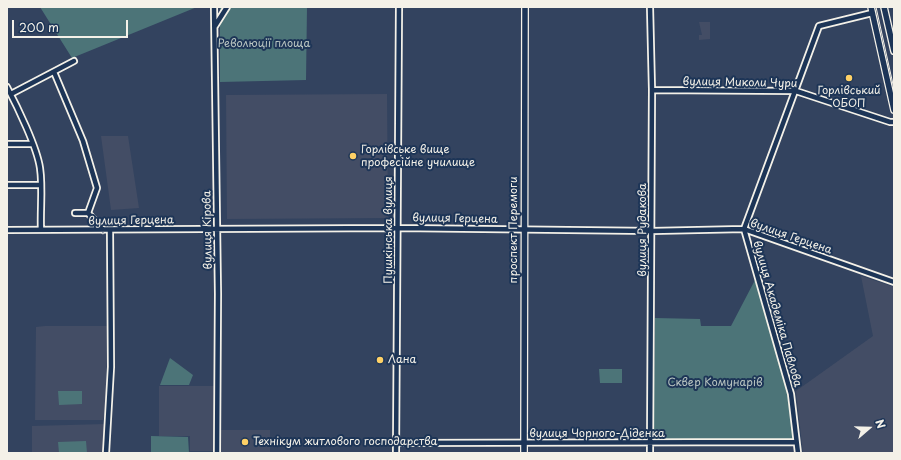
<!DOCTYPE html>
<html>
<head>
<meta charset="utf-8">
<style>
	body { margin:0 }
	#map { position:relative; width:901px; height:460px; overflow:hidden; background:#33435f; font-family:"Playpen Sans",sans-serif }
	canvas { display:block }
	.frame { position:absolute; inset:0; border:8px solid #f4f1e8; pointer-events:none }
	.north { position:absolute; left:849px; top:408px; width:40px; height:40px; -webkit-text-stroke:3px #1d3557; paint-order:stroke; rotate:70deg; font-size:11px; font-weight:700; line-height:16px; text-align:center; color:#f4f1e8 }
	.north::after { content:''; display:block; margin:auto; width:14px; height:18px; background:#f4f1e8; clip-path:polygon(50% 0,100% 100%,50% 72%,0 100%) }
	.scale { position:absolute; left:12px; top:20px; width:116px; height:18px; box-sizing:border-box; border:2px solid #f4f1e8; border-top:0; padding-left:5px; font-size:12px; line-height:14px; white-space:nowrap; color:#f4f1e8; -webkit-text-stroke:3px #1d3557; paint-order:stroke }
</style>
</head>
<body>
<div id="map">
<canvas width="901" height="460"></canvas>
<div class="frame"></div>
<div class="north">N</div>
<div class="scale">200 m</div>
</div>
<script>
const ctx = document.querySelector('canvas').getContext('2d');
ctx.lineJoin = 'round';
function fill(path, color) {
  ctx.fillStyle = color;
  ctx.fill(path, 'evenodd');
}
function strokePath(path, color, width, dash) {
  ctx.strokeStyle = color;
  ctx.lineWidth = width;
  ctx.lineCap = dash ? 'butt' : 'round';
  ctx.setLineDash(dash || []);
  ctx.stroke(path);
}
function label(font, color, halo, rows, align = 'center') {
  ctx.font = font + ' "Playpen Sans",sans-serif';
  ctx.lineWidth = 4;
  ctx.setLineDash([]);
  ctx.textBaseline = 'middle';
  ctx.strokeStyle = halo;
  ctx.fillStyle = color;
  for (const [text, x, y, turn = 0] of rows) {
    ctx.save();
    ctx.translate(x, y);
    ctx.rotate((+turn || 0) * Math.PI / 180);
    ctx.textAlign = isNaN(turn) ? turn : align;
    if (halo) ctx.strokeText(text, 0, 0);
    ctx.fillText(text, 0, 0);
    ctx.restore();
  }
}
fill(new Path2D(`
	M699,22H710V39L699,40V35H702Z
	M387,94L388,218L227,219L226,95Z
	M101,136H128L139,208L111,210Z
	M861,276L894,287V453H803L796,391L873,336Z
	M45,326H107L106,412L103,420H35L36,327Z
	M159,386H216V451H190V436H159Z
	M105,424L103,453H32V426Z
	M220,430H270V453H221Z`), '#434d65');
fill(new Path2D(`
	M40,7H197L72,58Z
	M220,7H307L306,80L220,82Z
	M755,280L788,395L793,439L653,441L655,318L700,319L701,326H731Z
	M170,358L193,375L189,385H160Z
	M599,369H622V383H600Z
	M58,391H82V404L59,405Z
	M151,436L188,437L189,453H151Z
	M86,441L87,453H59L58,442Z`), '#4c7478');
const minor = new Path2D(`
	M214,7L218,294L217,453
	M215,26L227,7
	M54,72L83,141L97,188L88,213
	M7,87C17,106 37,147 40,168C43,188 40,210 41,230
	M652,90L796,91L890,122H894
	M11,94L74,61
	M7,144H32
	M7,185H40
	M75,213H88L103,230
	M7,230L399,228L652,231L744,229L894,282
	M396,443L796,442
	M106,453L111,367L110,230
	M396,453L399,7
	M650,453L652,90L650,7
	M798,453L791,394L744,229L819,26L872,13`);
const major = new Path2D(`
	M871,7L894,110
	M884,7L894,51
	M524,453L525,7`);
strokePath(minor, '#f4f1e8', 8);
strokePath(major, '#f4f1e8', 8);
strokePath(minor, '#1d3557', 4.5);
strokePath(major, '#1d3557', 5.5);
strokePath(new Path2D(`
	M876,7L894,89`), '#f4f1e8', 1);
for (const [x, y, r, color] of [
	[849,78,4,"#ffd166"],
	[353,156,4,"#ffd166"],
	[380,360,4,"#ffd166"],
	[245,442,4,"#ffd166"]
]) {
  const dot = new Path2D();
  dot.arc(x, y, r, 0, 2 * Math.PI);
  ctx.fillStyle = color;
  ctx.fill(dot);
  strokePath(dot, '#1d3557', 1.5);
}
label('11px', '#b9c5c1', '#1d3557', [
	["Революції площа",264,44],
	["Сквер Комунарів",715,383]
]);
label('11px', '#f4f1e8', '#1d3557', [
	["вулиця Миколи Чури",740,83,1],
	["вулиця Герцена",455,219,1],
	["вулиця Герцена",131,221,-1],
	["вулиця Кірова",208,230,-91],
	["Пушкінська вулиця",389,230,-90],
	["проспект Перемоги",514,230,-90],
	["вулиця Рудакова",643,230,-90],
	["вулиця Герцена",791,237,19],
	["вулиця Академіка Павлова",777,314,74],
	["вулиця Чорного-Діденка",597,434]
]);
label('11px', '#f4f1e8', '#1d3557', [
	["Горлівський",849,91,"center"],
	["ОБОП",849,104,"center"],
	["Горлівське вище",361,150],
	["професійне училище",361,163],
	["Лана",388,360],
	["Технікум житлового господарства",253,442]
], 'left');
</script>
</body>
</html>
